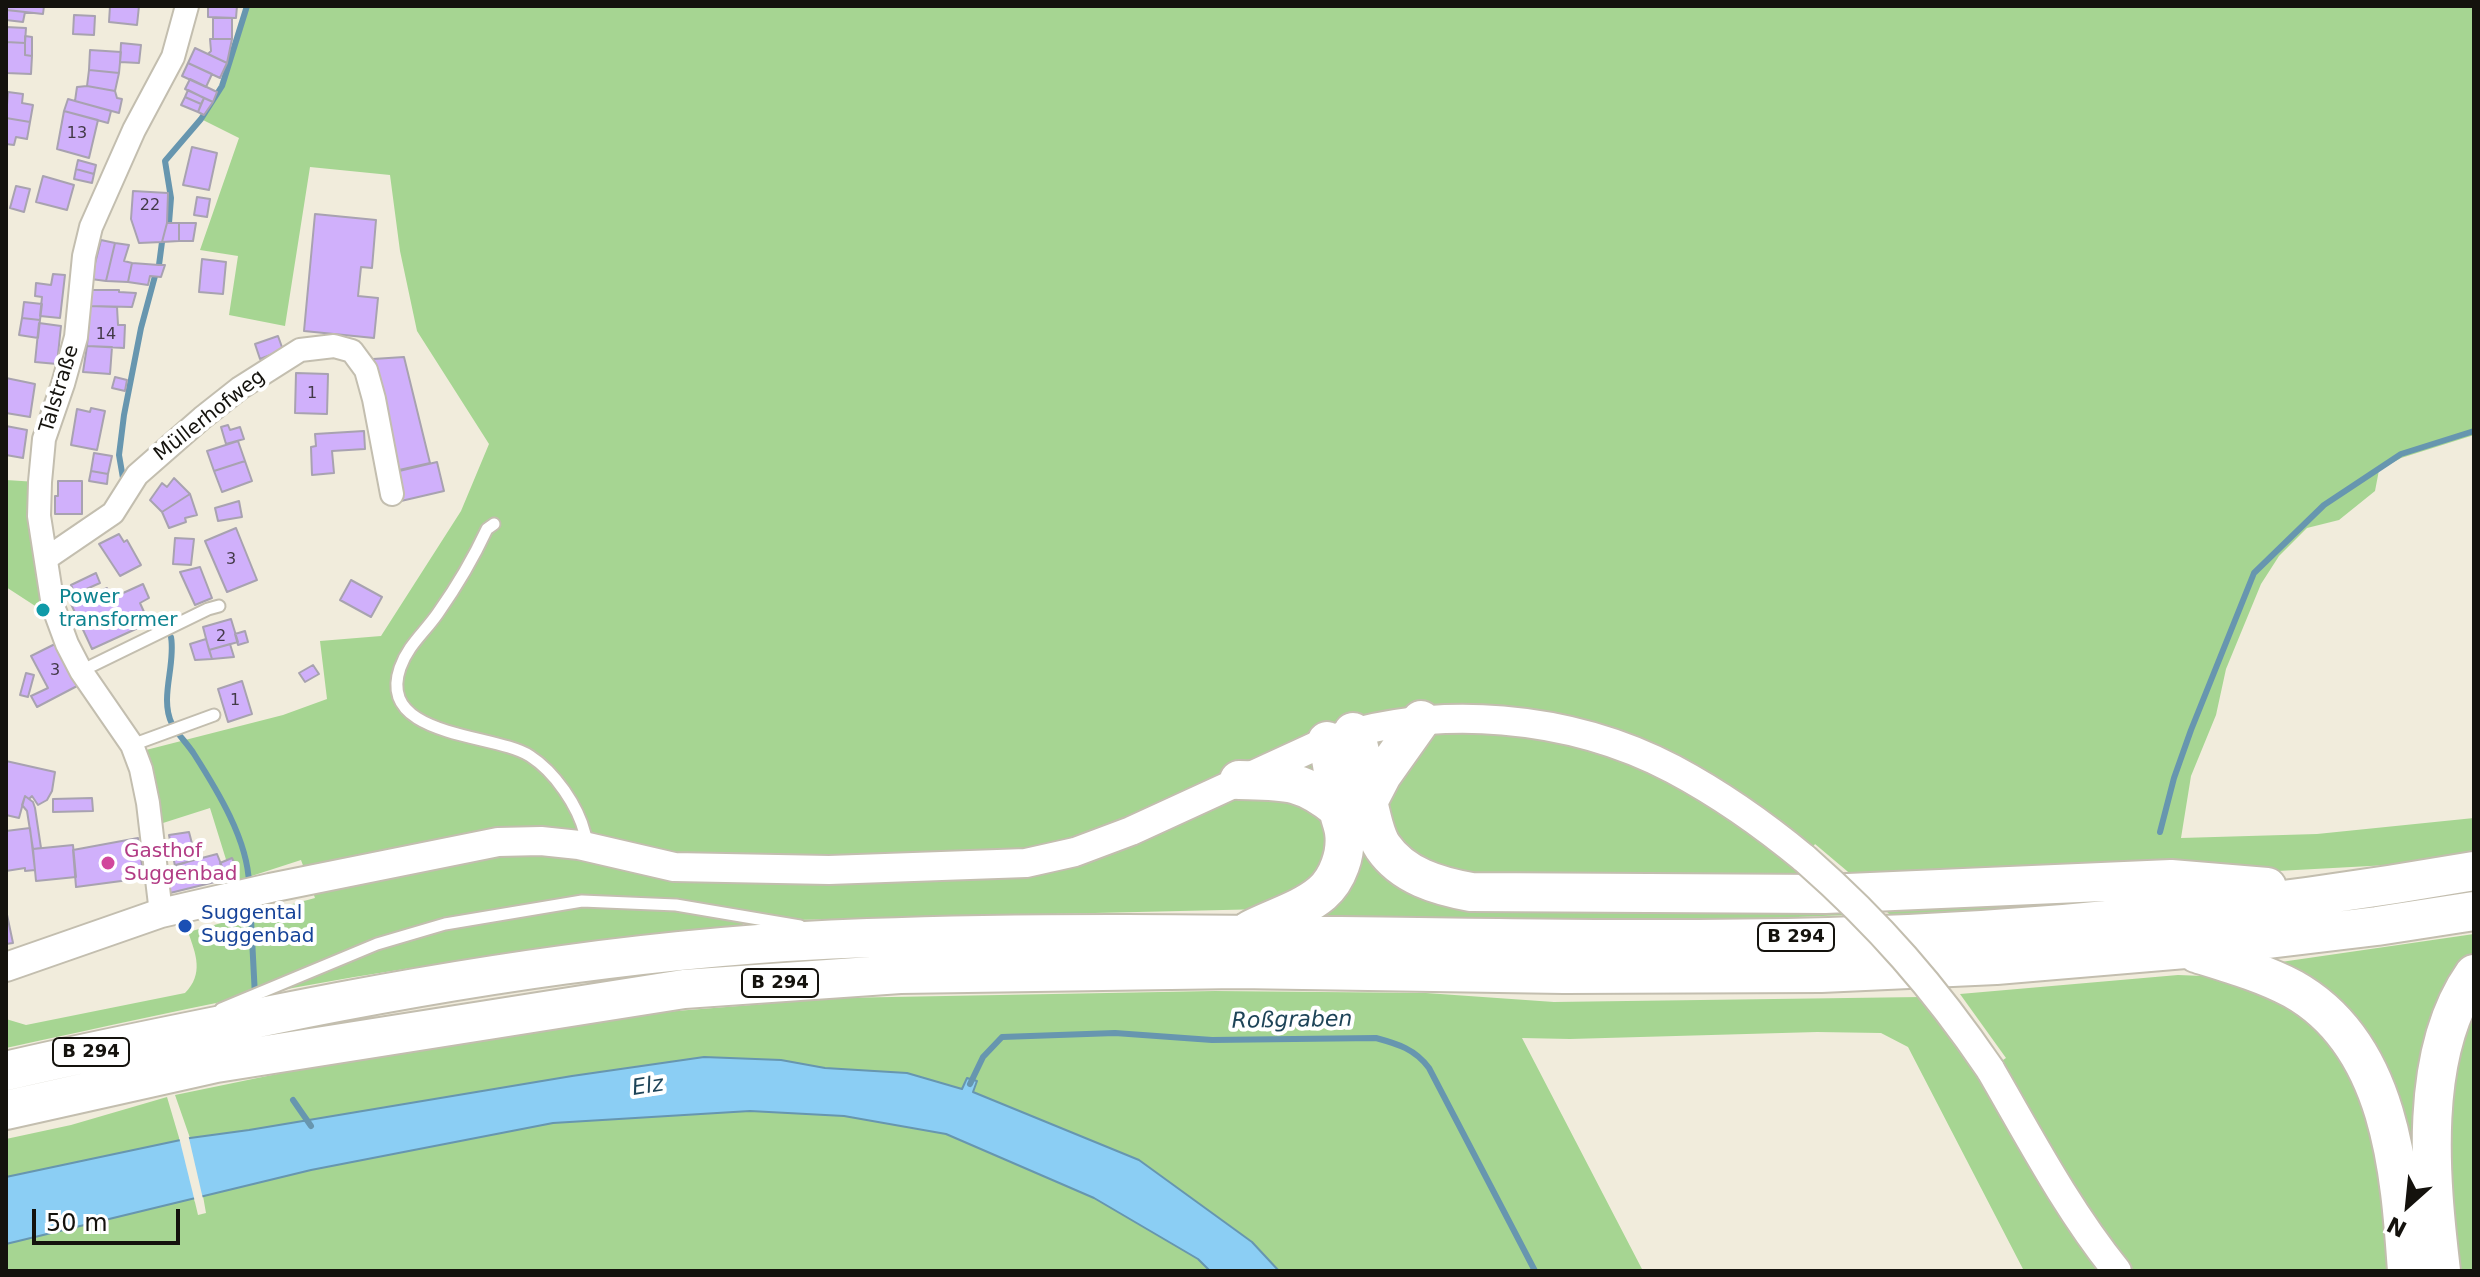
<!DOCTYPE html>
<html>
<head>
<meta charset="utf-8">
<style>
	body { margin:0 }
	#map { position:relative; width:2480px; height:1277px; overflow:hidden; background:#f1ecdc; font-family:"DejaVu Sans",sans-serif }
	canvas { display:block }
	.frame { position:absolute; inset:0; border:8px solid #14120d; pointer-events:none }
	.north { position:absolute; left:2368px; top:1165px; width:80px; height:80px; -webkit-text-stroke:6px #fff; paint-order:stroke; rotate:207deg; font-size:22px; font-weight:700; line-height:32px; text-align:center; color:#14120d }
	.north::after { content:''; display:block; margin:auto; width:28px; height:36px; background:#14120d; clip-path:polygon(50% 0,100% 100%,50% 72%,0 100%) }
	.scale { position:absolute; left:32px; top:1209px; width:148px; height:36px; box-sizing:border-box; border:4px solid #14120d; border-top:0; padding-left:10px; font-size:24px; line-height:28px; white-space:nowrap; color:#14120d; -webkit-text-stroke:6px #fff; paint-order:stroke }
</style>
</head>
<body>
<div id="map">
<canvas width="2480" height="1277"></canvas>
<div class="frame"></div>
<div class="north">N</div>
<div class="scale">50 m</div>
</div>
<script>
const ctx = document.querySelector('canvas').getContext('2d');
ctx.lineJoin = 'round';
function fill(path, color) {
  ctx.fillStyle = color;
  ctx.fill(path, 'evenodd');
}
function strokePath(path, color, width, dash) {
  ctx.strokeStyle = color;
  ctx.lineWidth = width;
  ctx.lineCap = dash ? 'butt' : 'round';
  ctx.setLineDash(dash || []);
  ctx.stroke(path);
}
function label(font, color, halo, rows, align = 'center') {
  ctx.font = font + ' "DejaVu Sans",sans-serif';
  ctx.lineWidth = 8;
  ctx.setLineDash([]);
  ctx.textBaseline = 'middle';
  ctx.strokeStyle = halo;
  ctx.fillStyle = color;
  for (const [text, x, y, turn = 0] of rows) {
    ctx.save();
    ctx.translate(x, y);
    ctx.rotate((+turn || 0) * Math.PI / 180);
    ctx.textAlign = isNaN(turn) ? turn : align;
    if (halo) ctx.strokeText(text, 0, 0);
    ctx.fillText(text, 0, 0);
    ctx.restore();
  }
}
fill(new Path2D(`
	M247,6H2474V435L2401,458L2379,470L2375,491L2339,520L2307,528L2279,556L2261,584L2226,669L2216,715L2191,776L2181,838L2317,834L2474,818V852L2407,864L2259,872L2192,896L1893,918L1847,871L1815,844L1805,859L1847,915C1714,921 1580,924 1447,921C1386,919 1325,921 1266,909L795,920L751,913L739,930C592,942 444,960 298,987C200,1005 103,1027 6,1048V1019L26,1025L185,993C204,974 196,954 188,932L315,898L301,860L233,882L210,808L163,823L146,750L283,715L327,699L320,641L381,636L461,511L489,444L417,331L400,251L390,175L310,167L285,326L229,315L238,256L200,250L239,138L201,119L222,86Z
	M6,480L37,482L46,613L6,587Z
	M2474,934V1271H2024L1908,1047L1881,1033L1817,1032L1570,1039L1522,1038L1643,1271H1279L1252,1242L1139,1160L973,1092L967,1078L963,1089L907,1073L825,1068L781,1060L704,1057L572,1076L249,1130L190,1138L175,1095L437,1041L614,1016L838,998L1215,991L1426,993L1554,1002L1921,997L1977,1077L2006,1058L1960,994L2178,975L2229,977L2274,963Z
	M167,1097L180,1141L6,1177V1139L71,1125Z
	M750,1111L844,1116L946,1134L1094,1198L1199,1259L1210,1271H6V1244L194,1198L198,1215L206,1213L203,1196L311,1170L553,1123Z`), '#a6d592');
const water = new Path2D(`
	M704,1057L781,1060L825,1068L907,1073L962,1089L967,1078L977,1081L973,1092L1139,1160L1252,1242L1279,1271H1210L1198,1259L1094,1198L946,1134L844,1116L750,1111L553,1123L311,1170L6,1244V1177L190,1138L249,1130L572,1076Z`);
fill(water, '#8bcef4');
strokePath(water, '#6796af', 2);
fill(new Path2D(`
	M188,1134L203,1199L195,1202L179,1137Z`), '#f1ecdc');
strokePath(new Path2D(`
	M169,223L171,198L165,161L201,119L222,86L247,6
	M159,265L162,242
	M124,484L119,455L124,415L141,328L155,276
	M171,637C176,665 159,698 172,724C177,734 187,743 194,754C217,790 248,840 249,884
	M2160,832L2174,778L2191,730L2254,573L2324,505L2401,454L2474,431
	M250,900L255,996
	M970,1084L983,1057L1002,1037L1115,1033L1212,1040L1376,1038C1398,1044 1415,1049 1429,1068L1535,1271
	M293,1100L311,1126`), '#6796af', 6);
const building = new Path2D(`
	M7,6H44L43,14L7,10Z
	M110,6H139L137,25L109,22Z
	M208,6H237L236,18L208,17Z
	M6,10L25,12L23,22L6,20Z
	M74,15L95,16L94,35L73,34Z
	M213,18H232V39H213Z
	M6,27L26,28L25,43L6,42Z
	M25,36L32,37V56L25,55Z
	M210,39H232L227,63L208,54L211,51Z
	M6,42L25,43V55L32,56L31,74L6,73Z
	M121,43L141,45L139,63L120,62Z
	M195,48L227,63L220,78L188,63Z
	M90,50L121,52L119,73L89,70Z
	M188,63L212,74L206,87L182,76Z
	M89,70L119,73L115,91L87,86Z
	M190,79L217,92L213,102L185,89Z
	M87,86L115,91L117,98L122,99L119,113L75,101L77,87Z
	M188,90L204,98L201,104L185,97Z
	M8,92L23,94L22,103L33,105L30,122L6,118Z
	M185,97L201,104L198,112L181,105Z
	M204,98L213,102L204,115L198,112Z
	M68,99L111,111L108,123L64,111Z
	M64,111L98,120L89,158L57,149Z
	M6,118L30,122L27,139L16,137L14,145L6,144Z
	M192,147L217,153L209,190L183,185Z
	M78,160L96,165L94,174L76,169Z
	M76,169L94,174L92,183L74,179Z
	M43,176L74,185L67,210L36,202Z
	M16,186L30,189L24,212L10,208Z
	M133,191L168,193L167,223L162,242L139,243L131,219Z
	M197,197L210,199L207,217L194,215Z
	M315,214L376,220L372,268L361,267L358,296L378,298L374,338L304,331Z
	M167,223H179V241L162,242Z
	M179,223H196L193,241H179Z
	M101,240L115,243L106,281L91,279Z
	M115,243L129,245L124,261L132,263L128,282L106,281Z
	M202,259L226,262L223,294L199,292Z
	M132,263L159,265H165L161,277L150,276L148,285L128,282Z
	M53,274L65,275L60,318L40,316L42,297L35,296L36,283L51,285Z
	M90,290H119V292L136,293L132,307L90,306Z
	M24,302L42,304L40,320L22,318Z
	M90,306L117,307L118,325H125L124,348L87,346Z
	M22,318L40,320L38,338L19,335Z
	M39,323L61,326L57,364L35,362Z
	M278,336L283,350L260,359L255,344Z
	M87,346L112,347L110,374L83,372Z
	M404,357L430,463L399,470L373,359Z
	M296,373L328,374L327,414L295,413Z
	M115,377L127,380L125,391L112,388Z
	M6,378L35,384L30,417L6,413Z
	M91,408L105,411L97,450L71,445L77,409L90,412Z
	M228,425L230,430L240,427L244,439L226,444L221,427Z
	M6,426L27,430L23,458L6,455Z
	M364,431L365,449L332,451L334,473L312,475L311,447L316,446L315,434Z
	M238,441L245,461L214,471L207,451Z
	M94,453L112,456L108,474L91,471Z
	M245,461L252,481L222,492L214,471Z
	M437,462L444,491L401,501L395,472Z
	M91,471L108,474L107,484L89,481Z
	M174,478L190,494L162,512L150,500L162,483L167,487Z
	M58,481H82V514H55V496H58Z
	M190,494L197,515L185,518L186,522L169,528L162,512Z
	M239,501L242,517L218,521L215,508Z
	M236,528L257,580L227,592L205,541Z
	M119,534L124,542L127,540L141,565L120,576L99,544Z
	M175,538L194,539L191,565L173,564Z
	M200,567L212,598L195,605L180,572Z
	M96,573L100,583L75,594L71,585Z
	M351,580L382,597L371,617L340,600Z
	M143,584L149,598L140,603L149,623L92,649L71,604L107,588L112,598Z
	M231,619L238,642L209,650L203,627Z
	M245,631L248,642L238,645L235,634Z
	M206,639L212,659L195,660L190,644Z
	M57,643L79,685L37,707L31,696L48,688L31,656Z
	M230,644L234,657L212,659L209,650Z
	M313,665L319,674L305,682L299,673Z
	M26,673L34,675L28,697L20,695Z
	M242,681L252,714L228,722L218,689Z
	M6,761L55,772L52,791L47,800L38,805L32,796L29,799L25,796L19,818L6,815Z
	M25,796L33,802L35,808L41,848L33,849L27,811L22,805Z
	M92,798L93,811L53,812V799Z
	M30,828L35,870L25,871V868L6,871V831Z
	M189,832L196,859L175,866L169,835Z
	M138,838L144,878L76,887L73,850Z
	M73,845L76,877L36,881L33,849Z
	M217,854L227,879L170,893L164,868Z
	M232,858L238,871L225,875L220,863Z
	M6,910L13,943L6,944Z`);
fill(building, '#d0b0fb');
strokePath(building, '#a8a2b0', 2);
const service = new Path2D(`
	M494,524L487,529C473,559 457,586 438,613C425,632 408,645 400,668C376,738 495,733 530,756C555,772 578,806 585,834
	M81,671L208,609L219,606
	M132,745L214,715
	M221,1009L377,944L445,924L582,901L676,905L800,926`);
const minor = new Path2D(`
	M47,558L113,513L137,475L202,418L240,388L300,350L334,346L352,351L366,370L374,399L392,494
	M161,913L148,803L141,769L132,745L81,671L67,644L53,606L39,516L40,482L44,439L63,384L76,337L84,256L91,227L134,130L173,57L187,6`);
const tertiary = new Path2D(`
	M6,967L161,913L270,888L498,842L541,841L579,845L674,867L829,870L1026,863L1075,852L1131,831L1327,741C1437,703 1570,715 1673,769C1720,794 1764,825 1805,859
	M1990,1069C2030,1138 2067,1209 2117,1271`);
const trunk = new Path2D(`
	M1353,732C1361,745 1362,765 1364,781C1368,799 1373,833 1383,847C1403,876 1438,886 1471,892L1825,894L2171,879L2267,887
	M1239,780C1284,781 1302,779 1338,809
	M1368,802L1382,775L1421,720
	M1250,930C1273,918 1302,910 1322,893C1338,879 1347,853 1344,832C1343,824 1339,816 1338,808C1335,785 1333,763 1327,741
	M2196,953C2228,963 2263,973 2293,989C2391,1044 2400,1171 2407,1271
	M6,1071C91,1051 177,1034 262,1017C463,976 664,945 868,938C1188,926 1509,945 1829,937C2045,931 2261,908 2474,871
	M6,1110L216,1063L684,989L900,974L1238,969L1564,974L1821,973L1996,965L2185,949L2377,926L2474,911
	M2441,1271C2430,1179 2418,1053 2474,974`);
strokePath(service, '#c3beaf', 15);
strokePath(minor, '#c3beaf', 26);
strokePath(tertiary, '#c3beaf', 32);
strokePath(trunk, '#c3beaf', 42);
strokePath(service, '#fff', 11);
strokePath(minor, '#fff', 22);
strokePath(tertiary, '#fff', 28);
strokePath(trunk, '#fff', 38);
const tertiaryBridge = new Path2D(`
	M1805,859C1879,924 1934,987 1990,1069`);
strokePath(tertiaryBridge, '#c3beaf', 32, []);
strokePath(tertiaryBridge, '#fff', 28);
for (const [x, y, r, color] of [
	[43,610,8,"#0f9aa8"],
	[108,863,8,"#d1479c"],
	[185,926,8,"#1a4fb4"]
]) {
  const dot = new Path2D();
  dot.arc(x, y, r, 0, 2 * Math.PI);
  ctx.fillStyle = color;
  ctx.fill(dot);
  strokePath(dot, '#fff', 3);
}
label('16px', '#433a48', null, [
	["13",77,134],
	["22",150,206],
	["14",106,335],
	["1",312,394],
	["3",231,560],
	["2",221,637],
	["3",55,671],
	["1",235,701]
]);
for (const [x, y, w] of [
	[1796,937,76],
	[780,983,76],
	[91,1052,76]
]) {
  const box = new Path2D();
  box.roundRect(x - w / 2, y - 14, w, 28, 6);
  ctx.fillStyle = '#fff';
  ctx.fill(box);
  strokePath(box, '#14120d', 2);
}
label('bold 18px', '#14120d', null, [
	["B 294",1796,937],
	["B 294",780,983],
	["B 294",91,1052]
]);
label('20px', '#14120d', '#fff', [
	["Talstraße",60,389,-73],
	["Müllerhofweg",210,416,-38]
]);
label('20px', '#0d838f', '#fff', [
	["Power",59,598],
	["transformer",59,621]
], 'left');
label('20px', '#b23c85', '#fff', [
	["Gasthof",124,852],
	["Suggenbad",124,875]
], 'left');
label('20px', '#164399', '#fff', [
	["Suggental",201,914],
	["Suggenbad",201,937]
], 'left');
label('italic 22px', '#1e4458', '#fff', [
	["Roßgraben",1292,1021,-1],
	["Elz",648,1087,-9]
]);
</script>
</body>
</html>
